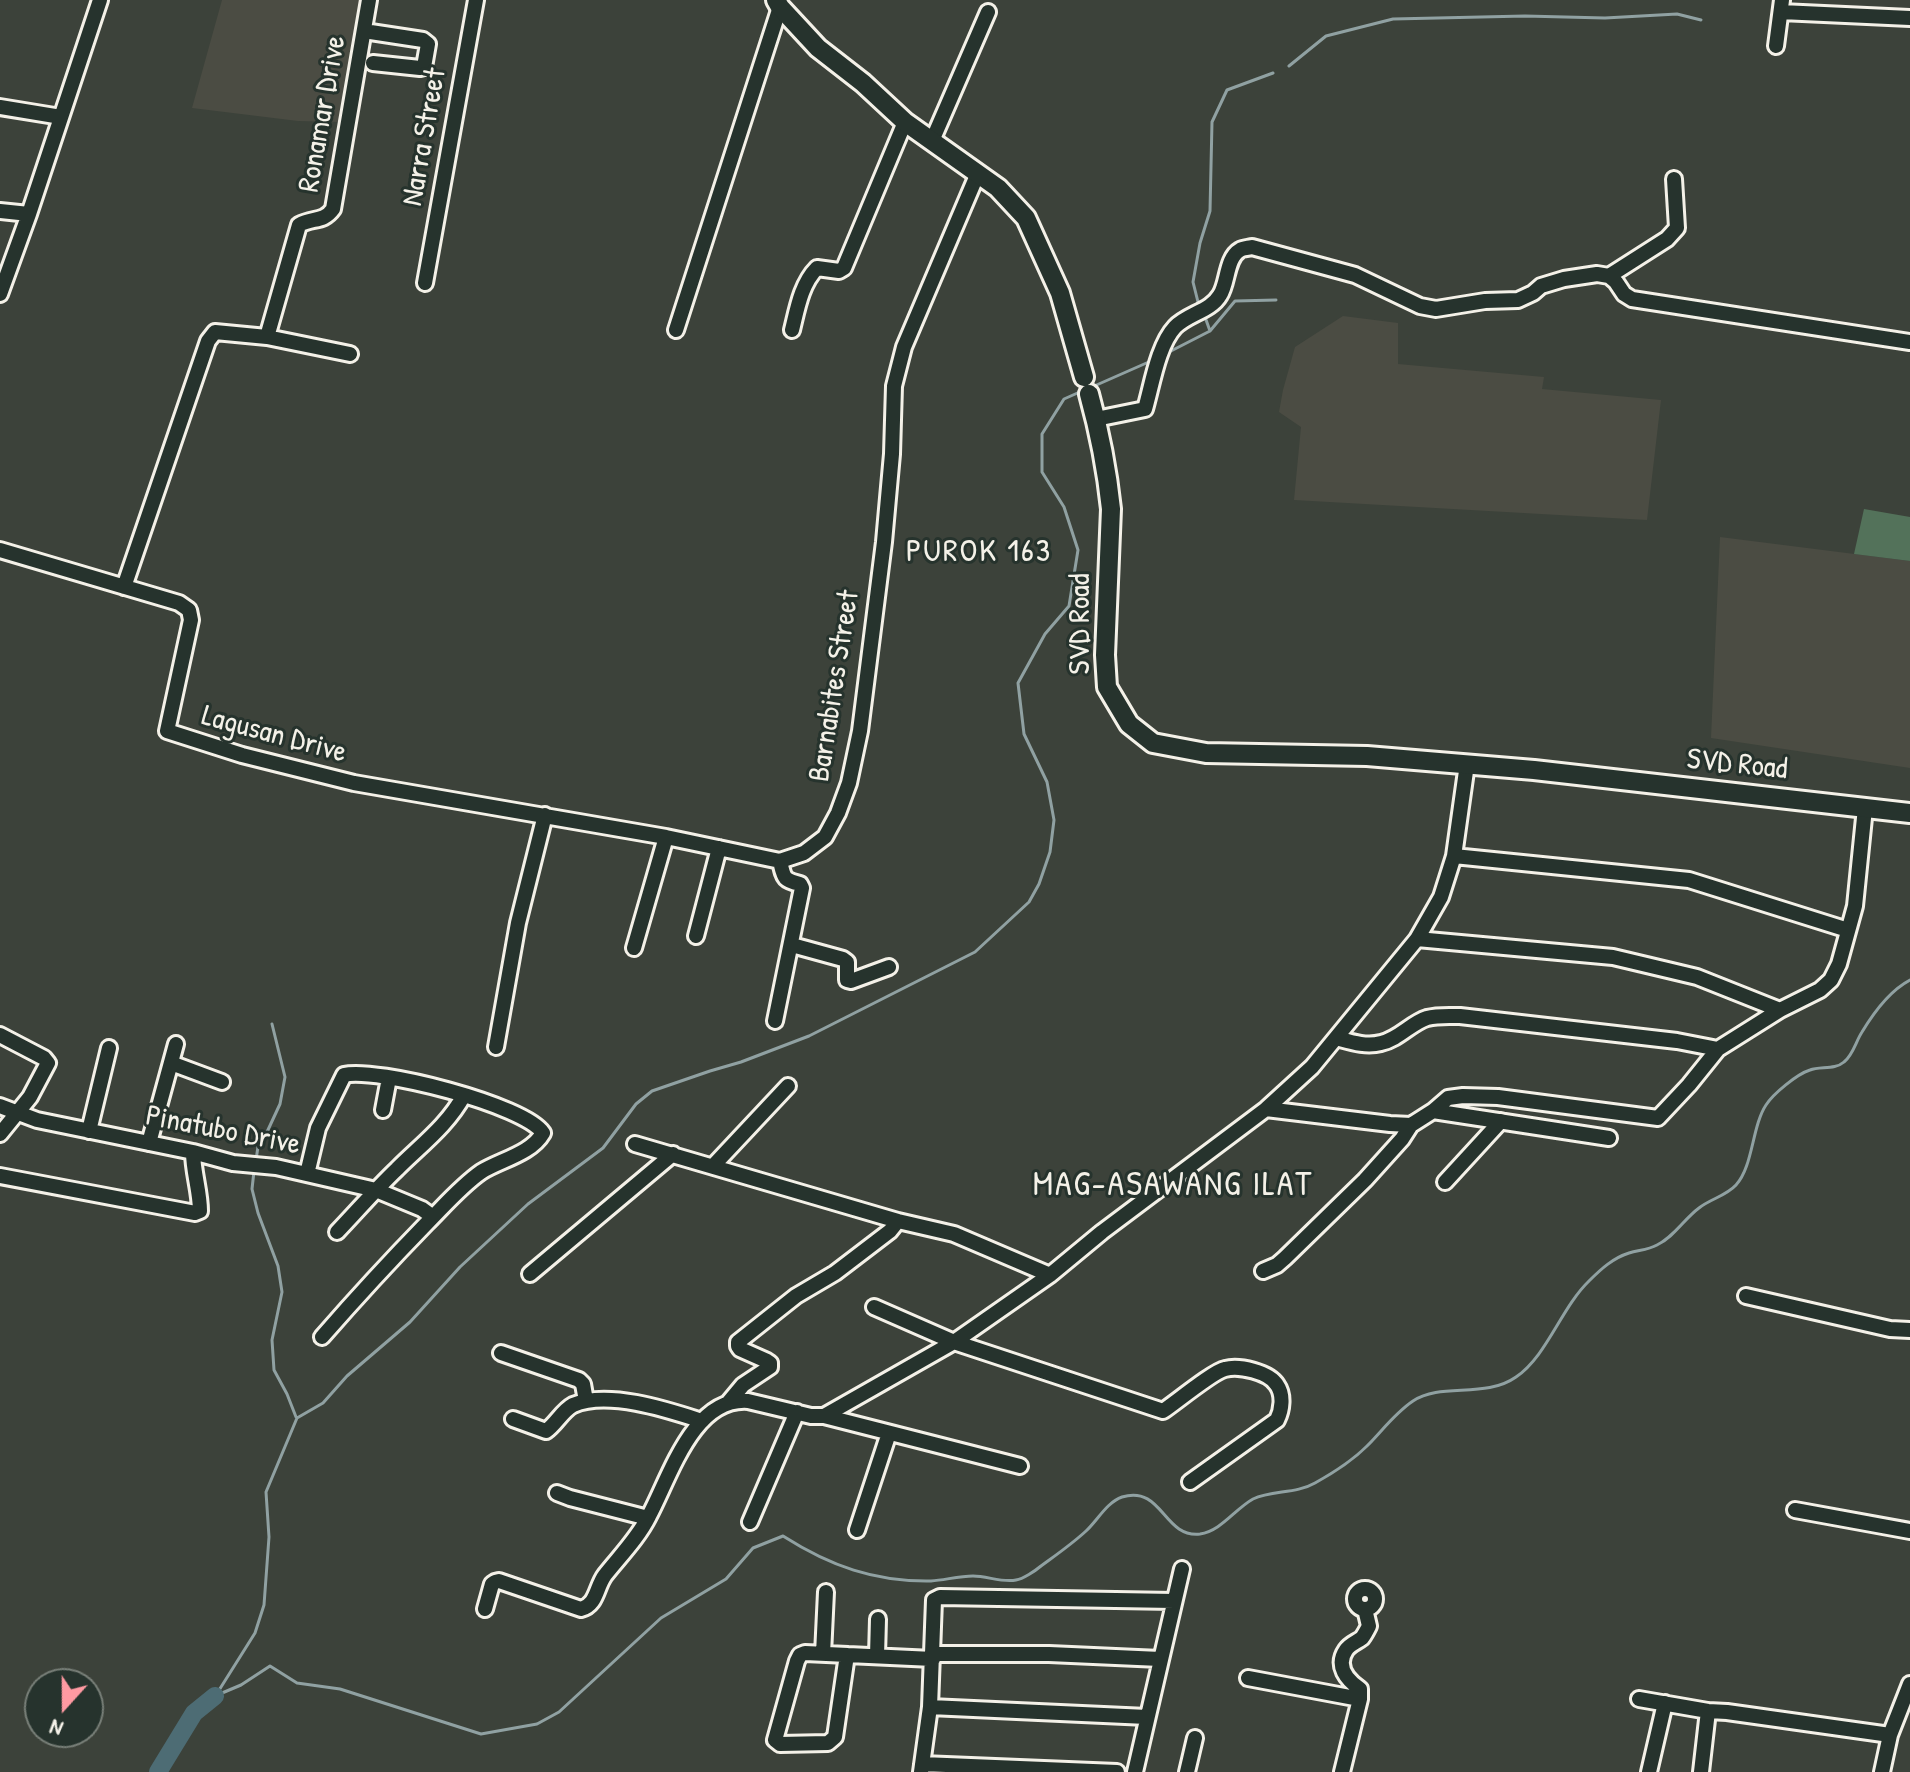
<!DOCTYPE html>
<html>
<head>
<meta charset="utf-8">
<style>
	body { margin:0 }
	#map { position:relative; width:1910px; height:1772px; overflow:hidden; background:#3c423a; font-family:"Patrick Hand",sans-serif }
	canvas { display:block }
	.north { position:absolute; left:24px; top:1668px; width:80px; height:80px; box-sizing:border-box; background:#26332d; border:2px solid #787f78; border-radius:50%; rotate:201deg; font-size:22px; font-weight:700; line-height:32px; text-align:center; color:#f4f1e8 }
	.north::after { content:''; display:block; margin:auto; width:28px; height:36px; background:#ff9aa2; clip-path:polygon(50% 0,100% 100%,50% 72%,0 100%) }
</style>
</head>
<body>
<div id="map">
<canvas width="1910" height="1772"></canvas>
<div class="north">N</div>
</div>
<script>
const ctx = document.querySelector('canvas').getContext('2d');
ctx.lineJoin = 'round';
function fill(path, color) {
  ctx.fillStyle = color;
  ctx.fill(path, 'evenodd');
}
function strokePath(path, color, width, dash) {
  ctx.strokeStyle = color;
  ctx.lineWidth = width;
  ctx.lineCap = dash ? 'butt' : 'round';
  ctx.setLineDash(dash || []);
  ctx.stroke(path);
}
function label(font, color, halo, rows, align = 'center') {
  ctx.font = font + ' "Patrick Hand",sans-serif';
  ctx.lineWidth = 6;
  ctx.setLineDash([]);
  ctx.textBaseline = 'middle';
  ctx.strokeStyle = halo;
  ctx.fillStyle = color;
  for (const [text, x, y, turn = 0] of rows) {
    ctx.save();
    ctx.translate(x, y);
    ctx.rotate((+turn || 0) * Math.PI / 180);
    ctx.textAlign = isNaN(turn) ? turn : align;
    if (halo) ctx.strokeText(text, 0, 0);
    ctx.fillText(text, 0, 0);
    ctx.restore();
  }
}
fill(new Path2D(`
	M222,0H360L355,48L340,122L298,121L192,108Z
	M1343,316L1398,323V364L1544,377L1542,389L1661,400L1647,520L1294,500L1301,427L1279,412L1283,390L1295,347Z
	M1720,537L1910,561V768L1711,738Z`), '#4b4c43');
fill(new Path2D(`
	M1864,509L1910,517V561L1854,554Z`), '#53725a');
strokePath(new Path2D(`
	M1289,66L1326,36L1393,19L1525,16L1605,18L1677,14L1701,20
	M1198,302L1193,282L1200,243L1210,211L1212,122L1227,90L1273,73
	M1205,317L1210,331
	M1169,352L1210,331L1235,301L1276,300
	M1092,387L1151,361
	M256,1160L259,1140L267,1132L280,1104L285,1077L272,1024
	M254,1171L252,1189L258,1213L278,1266L282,1292L272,1340L274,1370L287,1394L296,1417
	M216,1695L255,1633L264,1605L269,1537L266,1492L297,1418L323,1403L347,1376L410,1322L460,1267L528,1204L603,1148L636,1104L652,1091L710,1071L741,1062L809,1036L975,952L1029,902L1039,884L1050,852L1054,820L1047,782L1024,734L1018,683L1045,634L1069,606L1078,550L1064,507L1042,472V434L1064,399L1082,391
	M215,1696L241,1685L270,1666L297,1683L340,1689L481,1734L537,1724L559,1712L661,1618L726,1579L753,1548L783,1536C830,1566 875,1582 931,1581C945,1580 959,1576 973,1576C987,1576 1003,1583 1016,1580C1023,1579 1035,1571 1041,1566C1056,1555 1072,1544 1086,1531C1097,1521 1107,1502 1122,1497C1163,1485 1163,1538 1200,1534C1221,1531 1235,1509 1253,1499C1272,1490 1296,1494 1315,1483C1333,1473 1353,1460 1367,1446C1382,1431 1395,1413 1413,1401C1441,1382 1485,1399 1516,1377C1547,1356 1561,1308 1589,1281C1601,1269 1613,1258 1629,1253C1639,1250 1648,1250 1657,1245C1674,1237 1684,1219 1699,1208C1710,1199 1726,1196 1736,1185C1753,1167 1752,1126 1766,1105C1773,1094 1797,1074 1810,1070C1820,1066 1835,1070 1844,1062C1853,1055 1856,1041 1862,1032C1874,1012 1889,991 1910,980`), '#90a1a2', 3);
strokePath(new Path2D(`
	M158,1772L194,1713L215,1696`), '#4d6c74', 18);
const minor = new Path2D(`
	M1781,12L1910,18
	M364,31L423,40L428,44L424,67L420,68L373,63
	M1776,46L1782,0
	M0,107L61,117
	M932,141L988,12
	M0,211L29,214
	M1609,276L1667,239L1677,228L1674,179
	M425,283L476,0
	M0,294L29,214L100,0
	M676,330L780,7
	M792,330C797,310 801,284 817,268L839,271L844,268L905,122
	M267,337L299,225C313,217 323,223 333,209L369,0
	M1096,419L1145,409C1152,385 1158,345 1175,327C1187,314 1211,311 1220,295C1228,283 1226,258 1240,250C1243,248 1248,248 1252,247L1355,275L1420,306L1436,309L1485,301L1518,300L1533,293L1541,286L1564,279L1597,274L1609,276L1616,282L1624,294L1632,299L1910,342
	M0,550L179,603L189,610L191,620L167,731L242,755L354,783L666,837L780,861L804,853L825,837L838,813L849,783L860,731L884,542L892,454L894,386L904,347L978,173
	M124,587L208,341L215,332L267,337L350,354
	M1454,856L1689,880L1848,930
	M696,936L719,848
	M1417,939L1613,957L1697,977L1780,1010
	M792,945L843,959L847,962V980L851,981L889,967
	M634,948L666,837
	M775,1021L802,888L800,884C783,880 784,878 780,861
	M0,1035L44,1058L48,1063L30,1097L0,1134
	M1336,1038C1351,1042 1366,1047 1381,1043C1399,1039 1411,1023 1427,1018C1438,1015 1449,1016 1460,1016L1677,1041L1718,1049
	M496,1047L518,923L545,815
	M171,1063L222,1082
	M0,1106L37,1120L193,1152L233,1163L276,1167L376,1190L422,1209L433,1217
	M1266,1109L1390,1124L1411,1125L1433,1111L1448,1098L1463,1096L1498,1097L1658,1118L1689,1085L1718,1049L1780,1010L1820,990L1831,980L1839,964L1855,906L1865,808
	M383,1110L389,1078
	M1433,1111L1609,1138
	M89,1131L109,1048
	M149,1143L176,1044
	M635,1144L898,1221L954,1234L1050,1275
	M713,1166L788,1086
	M307,1174L318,1128L344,1075C376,1067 525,1105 543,1133C531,1154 500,1160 481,1172C461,1186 444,1206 427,1223C391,1260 356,1298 322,1337
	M0,1176L195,1213L200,1211C200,1191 193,1172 193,1152
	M1445,1182L1501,1121
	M337,1232C357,1211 376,1189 397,1169C421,1145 448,1125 464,1095
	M1263,1271L1277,1265L1285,1258L1365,1180L1402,1139L1411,1125
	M530,1274L673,1154
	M1746,1296L1890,1329L1910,1330
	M874,1307L954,1342L1163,1411C1175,1403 1214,1371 1225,1369C1239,1365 1269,1372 1277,1385C1284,1395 1282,1410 1277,1420L1190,1482
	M501,1353L579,1380L583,1384L586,1401
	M728,1403L743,1385L770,1367V1363L767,1361L740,1349L738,1346V1342L796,1296L835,1273L890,1231L898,1221
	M824,1416L954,1342L1050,1275L1102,1232L1266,1109L1312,1067L1417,939L1441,897L1454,856L1467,764
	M513,1419L546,1431C556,1424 562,1411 573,1405C608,1390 668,1410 702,1421
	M557,1493L570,1498L648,1518
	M1795,1510L1910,1531
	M750,1522L797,1412
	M857,1530L889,1433
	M1355 1599a10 10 0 1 1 20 0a10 10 0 1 1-20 0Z
	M485,1609L492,1584L495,1582L499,1581L581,1609C597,1605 596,1587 605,1575C620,1556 638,1538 649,1516C670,1477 693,1397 748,1401L811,1416H824L1020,1466
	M823,1654L826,1592
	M933,1654H1049L1160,1659
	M847,1655L835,1737L828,1743L780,1744L775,1740L797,1661L800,1655L805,1653L933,1659
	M877,1656L878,1619
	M1248,1678L1360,1699L1342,1772
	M1360,1699V1689C1347,1680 1335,1666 1346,1650C1350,1644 1357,1642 1362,1638C1365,1634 1367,1630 1369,1626L1365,1609
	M1639,1699L1708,1711L1727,1712L1890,1735
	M930,1707L1147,1717
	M922,1764L1117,1772
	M921,1772L930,1707L934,1600L940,1597L1174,1601
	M1135,1772L1182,1569
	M1187,1772L1195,1738
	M1649,1772L1665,1703
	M1701,1772L1708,1711
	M1882,1772L1890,1735L1910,1684`);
const major = new Path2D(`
	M776,0L780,7L818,48L863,83L905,122L998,188L1026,218L1060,293L1084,377
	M1089,394C1099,430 1107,471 1111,509L1105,655L1107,687L1129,724L1153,743L1206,753L1367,756L1534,770L1910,813`);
strokePath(minor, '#f4f1e8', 20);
strokePath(major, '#f4f1e8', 24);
strokePath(minor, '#26332d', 14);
strokePath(major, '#26332d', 18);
label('30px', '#f4f1e8', '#26332d', [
	["Ronamar Drive",323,114,-80],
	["Narra Street",425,137,-80],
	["SVD Road",1081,624,-90],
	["Barnabites Street",835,686,-81],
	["Lagusan Drive",274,735,15],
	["SVD Road",1737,765,6],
	["Pinatubo Drive",223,1131,11]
]);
ctx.letterSpacing = '2px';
label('32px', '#f4f1e8', '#26332d', [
	["PUROK 163",979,552]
]);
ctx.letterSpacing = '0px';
ctx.letterSpacing = '2px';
label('34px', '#f4f1e8', '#26332d', [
	["MAG-ASAWANG ILAT",1173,1186]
]);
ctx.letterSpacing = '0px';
</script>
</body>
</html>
